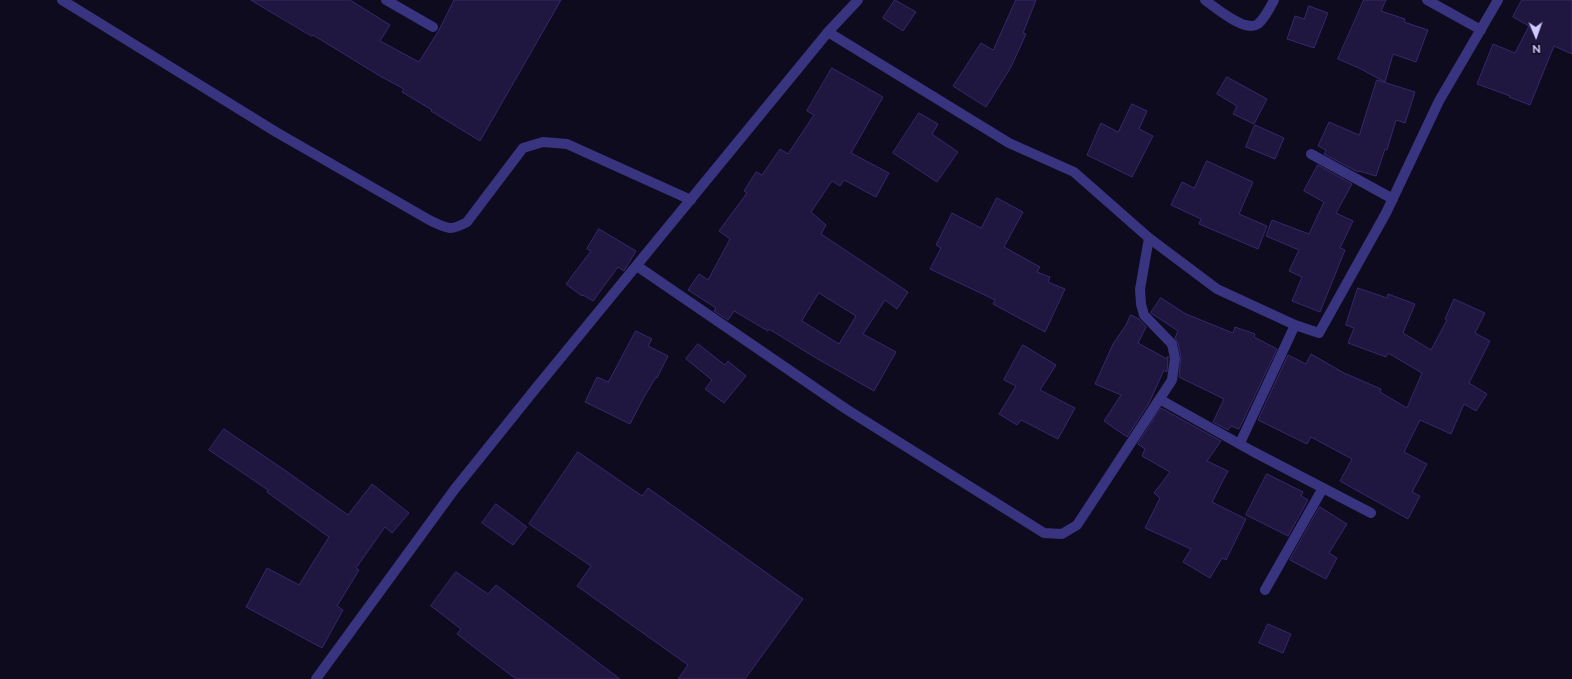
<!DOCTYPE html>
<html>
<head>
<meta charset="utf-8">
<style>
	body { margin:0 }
	#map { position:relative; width:1572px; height:679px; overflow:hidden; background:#0f0b1e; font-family:Raleway,sans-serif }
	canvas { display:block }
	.north { position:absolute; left:1516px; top:16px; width:40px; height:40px; -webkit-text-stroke:3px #0f0b1e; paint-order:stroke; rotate:178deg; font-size:11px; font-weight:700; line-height:16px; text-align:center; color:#d0c9ff }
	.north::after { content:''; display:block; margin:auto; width:14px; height:18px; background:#d0c9ff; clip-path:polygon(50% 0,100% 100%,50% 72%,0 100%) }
</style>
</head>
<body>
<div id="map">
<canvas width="1572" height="679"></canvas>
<div class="north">N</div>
</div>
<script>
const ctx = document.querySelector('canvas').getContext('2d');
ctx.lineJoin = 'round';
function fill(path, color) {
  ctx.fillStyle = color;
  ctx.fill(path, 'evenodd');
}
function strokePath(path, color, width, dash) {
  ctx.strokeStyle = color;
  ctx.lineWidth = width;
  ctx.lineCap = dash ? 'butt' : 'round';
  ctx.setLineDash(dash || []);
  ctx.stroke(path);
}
const building = new Path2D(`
	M251,0H350L390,25L380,41L419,62L439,30L454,0H561L480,141L431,111L432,110L402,92L404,89L380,76L313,35L312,36Z
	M895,0L916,12L903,31L883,18Z
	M1016,0H1036L1023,33L1026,34L1011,67L986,107L953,86L981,43L993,50Z
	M1364,0H1386L1381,11L1405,19L1404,22L1428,30L1416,62L1393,54L1385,82L1359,68L1338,59Z
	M1522,0H1572V54L1554,46L1530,105L1509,97L1510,96L1477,84L1493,44L1515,53L1529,26L1513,17Z
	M1309,6L1328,13L1314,48L1287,39L1295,16L1304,19Z
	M832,68L883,97L851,153L889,173L876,197L844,180L840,186L832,181L811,212L826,225L821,234L908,292L897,309L885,300L863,334L896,352L874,391L816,358L769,329L768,331L734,311L728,320L714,311L716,308L688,290L699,274L708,280L730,239L719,231L747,193L744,191L756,172L762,175L780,149L788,154L814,115L807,111ZM819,293L856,316L839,344L802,321Z
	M1227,77L1267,99L1254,124L1233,114L1237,106L1217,94Z
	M1377,80L1415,92L1405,123L1396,120L1387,150L1385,149L1376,176L1359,171L1358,172L1324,154L1326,150L1318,146L1329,122L1359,135Z
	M1132,104L1147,111L1139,129L1153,136L1132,177L1087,155L1101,123L1118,132Z
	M919,113L938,124L932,134L958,152L937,182L893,153Z
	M1255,125L1284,138L1275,159L1246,147Z
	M1207,161L1253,182L1239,214L1267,226L1258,249L1199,224L1201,219L1171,205L1182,182L1194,188Z
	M1318,165L1352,184L1336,213L1353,221L1340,248L1345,250L1320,312L1292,301L1302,277L1289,271L1299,250L1266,236L1272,220L1309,234L1324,202L1304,191Z
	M997,198L1023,212L1004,247L1040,267L1037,272L1050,277L1048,282L1065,289L1045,332L993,304L995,300L930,269L941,248L936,245L952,213L981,228Z
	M599,229L636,251L624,271L618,267L593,301L583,295L582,296L566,284L591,251L587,249Z
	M1358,288L1387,298L1388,294L1415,304L1403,333L1431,350L1447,320L1445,319L1454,299L1485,313L1475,333L1490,341L1469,383L1487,394L1476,411L1464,404L1451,434L1420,420L1404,452L1427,464L1412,492L1420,496L1408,519L1340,481L1352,459L1311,437L1307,444L1258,420L1288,355L1306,364L1311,354L1344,373L1381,389L1380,392L1407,408L1422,373L1388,353L1386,357L1348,343L1354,328L1346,325Z
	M1161,298L1186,314L1233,333L1235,327L1255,334L1254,337L1277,349L1239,429L1231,426L1228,430L1213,422L1224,399L1179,377L1181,357L1178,343L1175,338L1178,331L1151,313Z
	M1131,315L1139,319L1146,327L1138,343L1167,359L1168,356V358L1167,372L1164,370L1149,403L1127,437L1104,421L1121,395L1095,384L1113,344L1126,325Z
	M636,331L652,339L648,346L668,356L657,378L656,377L643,399L630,424L585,402L597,377L608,382Z
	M698,344L725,365L728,361L746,376L724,403L705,389L712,380L686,359Z
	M1023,345L1056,365L1040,390L1075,408L1058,439L1021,420L1017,425L999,414L1016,386L1004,380Z
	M1161,408L1221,441L1207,461L1228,471L1212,502L1246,519L1226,560L1222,558L1210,578L1183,562L1191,549L1145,528L1160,498L1154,493L1170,472L1142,456L1145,449L1138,444Z
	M224,429L283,469L348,515L372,484L409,513L392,533L385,527L356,568L359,570L337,606L343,610L322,648L246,607L267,568L299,585L329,537L267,492L268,490L209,450Z
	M578,452L642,496L648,488L803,599L745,679H678L688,665L577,586L591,566L529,524Z
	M1267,474L1303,492L1301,496L1308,500L1288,536L1246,515Z
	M496,504L527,527L513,545L482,523Z
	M1320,507L1347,524L1329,553L1337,558L1326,579L1290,560Z
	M456,572L488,594L496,585L620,679H516L457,634L461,629L431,606Z
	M1268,624L1291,634L1283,653L1259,643Z`);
fill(building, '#201740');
strokePath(building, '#36286d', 1);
strokePath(new Path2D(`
	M62,0L276,132L431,221C448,229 451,231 467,222L523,148L543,142L567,144L691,200
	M386,0L433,27
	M1205,0C1216,8 1245,33 1258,24C1265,18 1270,8 1274,0
	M1427,0L1481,30
	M828,32L1009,143L1074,172L1149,238L1217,289L1295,325L1319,333L1386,213L1439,101L1498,0
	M1311,154L1393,199
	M637,266L846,409L1044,533L1062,534L1077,525L1172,380L1175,358L1172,344L1144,315L1141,304L1140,289L1149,238
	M1161,400L1252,451L1371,513
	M1240,443L1295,325
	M1265,590L1323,488`), '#38347f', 10);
strokePath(new Path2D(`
	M316,679L454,490L536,388L828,32L858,0`), '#38347f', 10);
</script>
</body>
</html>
